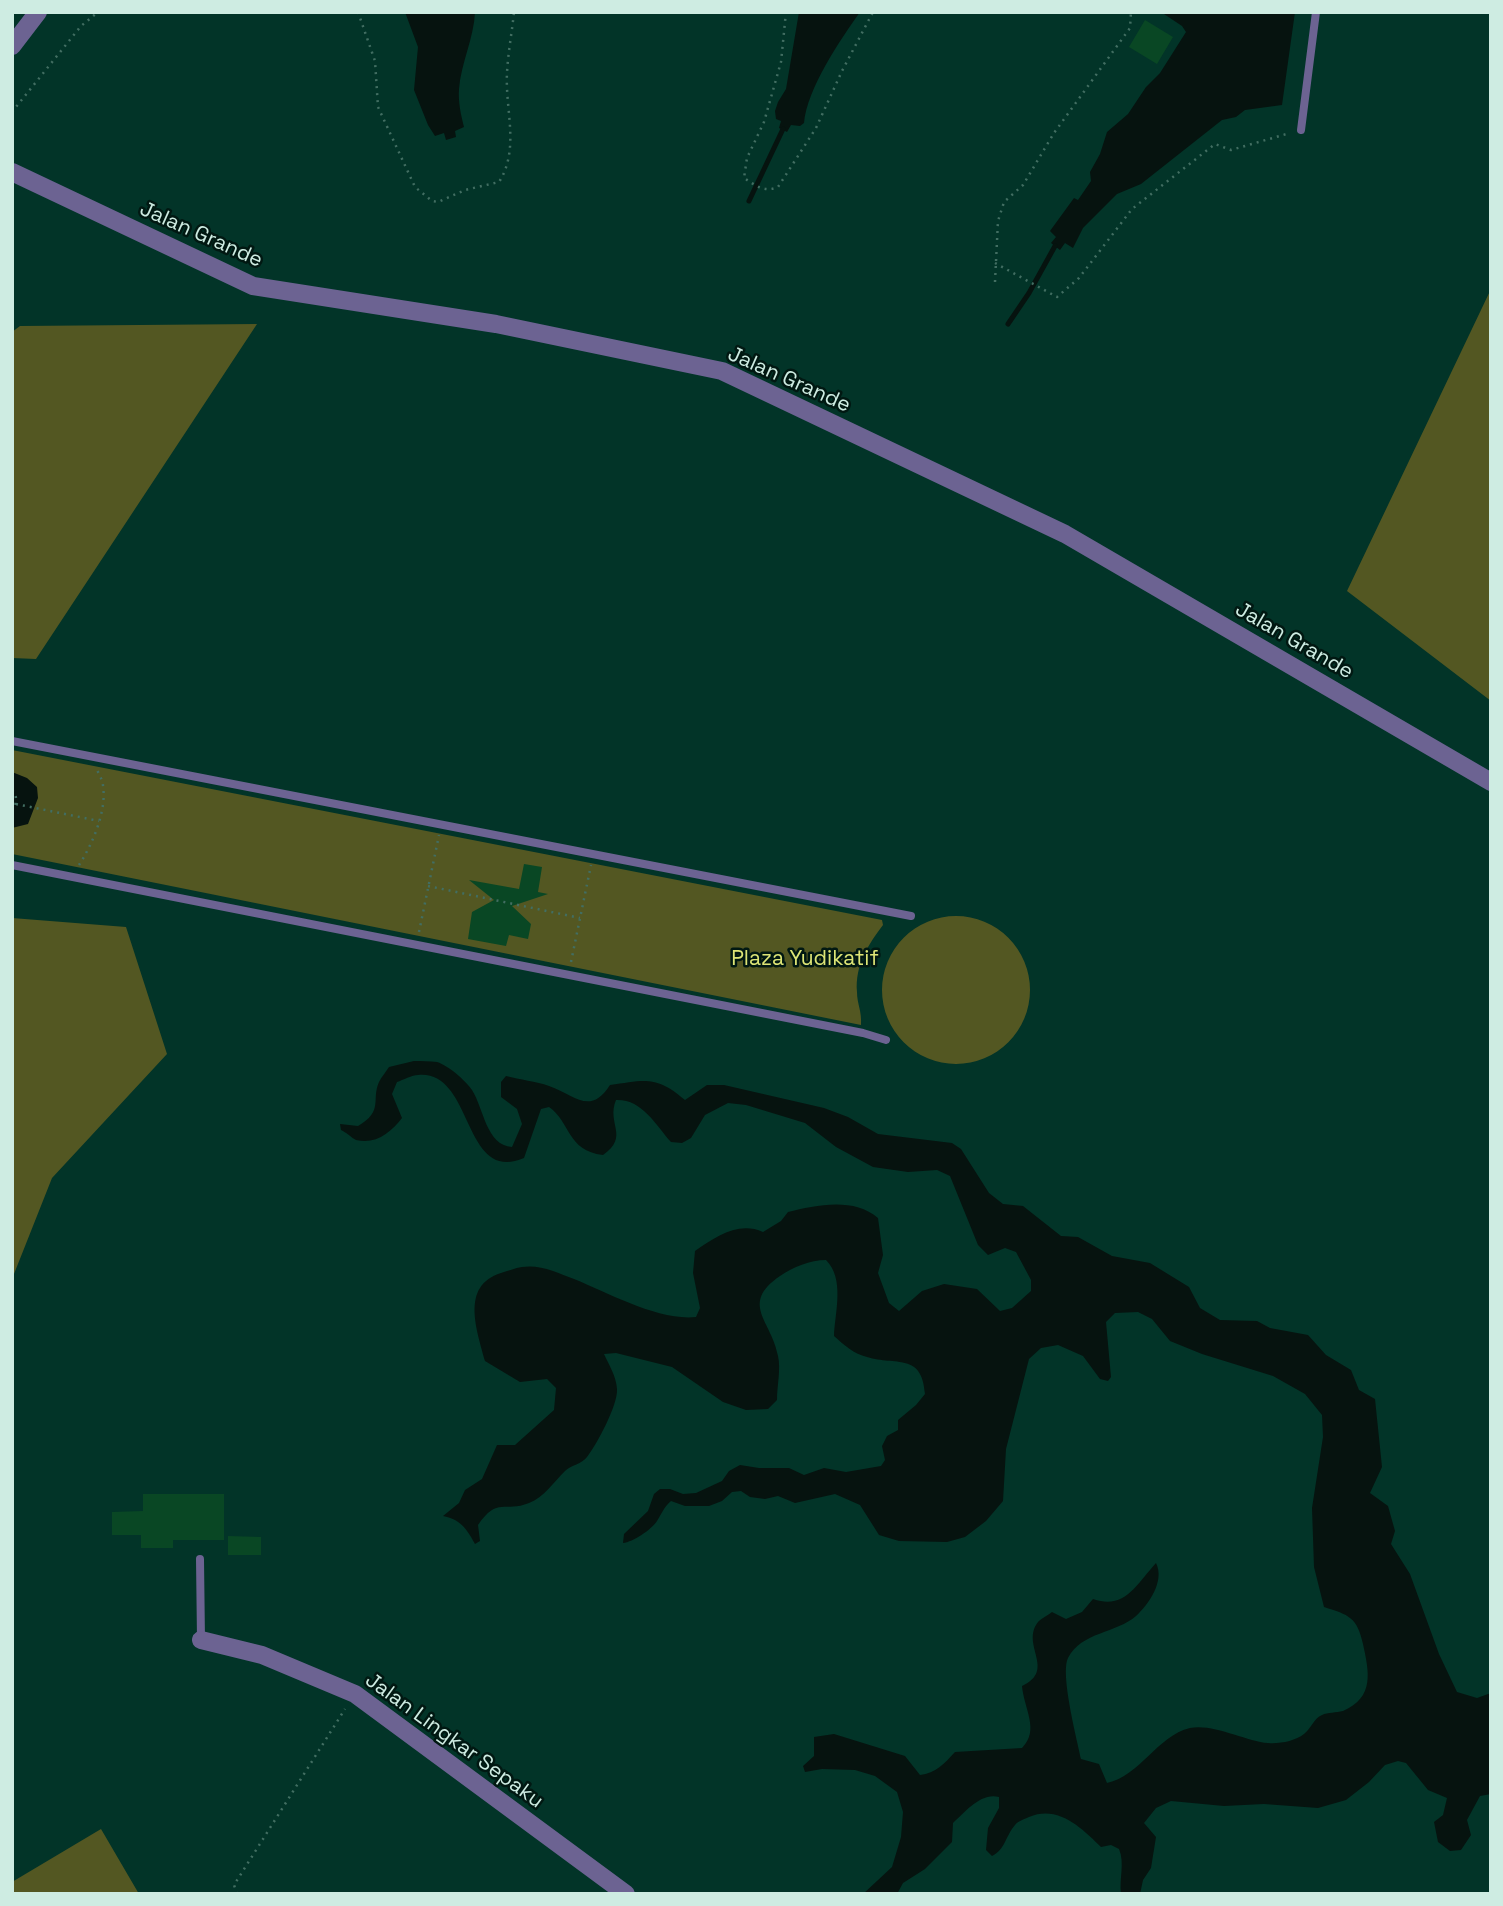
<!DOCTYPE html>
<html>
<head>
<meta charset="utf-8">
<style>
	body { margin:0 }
	#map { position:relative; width:1503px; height:1906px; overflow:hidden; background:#023428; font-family:"Space Grotesk",sans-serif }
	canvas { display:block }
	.frame { position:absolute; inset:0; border:14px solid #ceece2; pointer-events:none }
</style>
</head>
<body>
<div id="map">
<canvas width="1503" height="1906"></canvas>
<div class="frame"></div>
</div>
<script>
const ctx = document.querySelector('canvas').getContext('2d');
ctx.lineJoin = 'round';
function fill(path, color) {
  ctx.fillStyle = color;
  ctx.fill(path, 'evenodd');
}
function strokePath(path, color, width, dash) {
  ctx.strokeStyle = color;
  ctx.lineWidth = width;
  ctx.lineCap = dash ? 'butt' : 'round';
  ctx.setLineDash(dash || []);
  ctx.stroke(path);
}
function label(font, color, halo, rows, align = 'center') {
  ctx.font = font + ' "Space Grotesk",sans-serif';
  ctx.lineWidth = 5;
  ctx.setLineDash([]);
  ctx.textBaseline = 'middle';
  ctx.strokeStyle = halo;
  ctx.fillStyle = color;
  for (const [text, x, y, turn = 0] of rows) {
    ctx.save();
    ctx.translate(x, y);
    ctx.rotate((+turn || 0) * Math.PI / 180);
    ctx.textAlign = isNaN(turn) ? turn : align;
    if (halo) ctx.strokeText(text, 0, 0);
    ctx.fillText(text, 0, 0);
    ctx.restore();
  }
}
fill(new Path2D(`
	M1491,289V701L1347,591Z
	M257,324L36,659L12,658V332L20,326Z
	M12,750L882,920L883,925C868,945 855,965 857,992C857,1004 862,1011 861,1025L12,854Z
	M882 990a74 74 0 1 1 148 0a74 74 0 1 1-148 0Z
	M12,918L126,927L167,1054L52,1178L12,1279Z
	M101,1829L139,1894H12V1882Z`), '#535722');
fill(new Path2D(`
	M405,12H475C474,38 461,63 459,89C458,102 461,115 464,127L455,131L456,137L446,140L444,133L435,136L428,125L414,90L418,47Z
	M799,12H860C840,40 807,89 804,123L800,126L791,125L787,132L779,128L781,121L776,119L775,111L778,102L786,89Z
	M1161,12H1295L1282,105L1245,110L1236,117L1222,120L1141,184L1117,194L1083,228L1073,248L1065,243L1060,250L1051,243L1056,237L1050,231L1074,198L1078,200L1091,181L1090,172L1100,154L1107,132L1128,114L1146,87L1160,73L1186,32L1182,26Z
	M12,772L27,778L37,787L38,798L28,824L12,828Z
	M414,1061C421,1061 430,1061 437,1062C449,1066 465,1080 472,1090C484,1109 486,1145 512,1147L522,1124L517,1109L501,1097V1082L506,1076C520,1080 536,1081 549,1086C575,1095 590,1116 610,1085C645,1080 656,1075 685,1100L707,1085H724L824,1108L848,1117L878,1134L952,1143L961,1149L989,1193L1003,1204L1023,1206L1061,1236L1078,1237L1112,1256L1150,1263L1189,1287L1200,1308L1220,1320L1257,1321L1270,1328L1308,1335L1326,1355L1351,1370L1359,1390L1375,1399L1382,1467L1370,1493L1388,1506L1395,1531L1391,1544L1410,1574L1439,1654L1457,1692L1477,1698L1491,1693V1794L1480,1796L1467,1820L1471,1835L1461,1850L1450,1851L1438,1842L1434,1822L1443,1815L1447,1798L1428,1790L1406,1763L1398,1761L1385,1765L1369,1782L1346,1800L1318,1808L1264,1804L1224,1806L1171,1801L1156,1808L1144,1823L1156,1837L1151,1868L1143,1880L1140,1894H1121C1119,1879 1125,1863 1119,1849L1111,1845L1101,1847C1083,1829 1058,1804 1029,1817C1025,1819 1018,1821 1015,1825C1006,1835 1005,1850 992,1856L986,1850L988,1828L999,1808V1797C981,1792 965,1812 953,1823L952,1842L925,1869L903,1883L897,1894H863L892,1867L901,1837L903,1812L897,1792L875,1776L855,1770L822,1769L805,1772L803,1766L814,1756V1737L834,1734L905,1756L920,1775C936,1773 944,1764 955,1752L1022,1748C1040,1730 1024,1709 1022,1686C1057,1670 1020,1645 1038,1622C1041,1619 1048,1615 1052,1612L1066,1619L1082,1612L1093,1599C1125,1610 1136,1585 1156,1563C1165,1581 1149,1604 1136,1616C1117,1633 1081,1632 1068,1658C1060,1674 1077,1739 1081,1759L1099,1764L1107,1783C1140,1776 1157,1736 1190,1728C1212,1723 1246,1741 1268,1743C1280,1744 1295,1741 1304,1734C1311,1729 1314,1718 1322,1715C1328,1712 1336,1713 1343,1711C1375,1697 1369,1672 1363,1644C1357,1617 1349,1615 1324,1607L1314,1567L1312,1508L1323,1437L1322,1415L1305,1394L1273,1376L1202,1354L1170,1341L1152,1319L1138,1312L1115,1313L1106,1322L1111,1377L1108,1381L1100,1379L1083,1356L1058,1345L1041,1348L1029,1359L1006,1449L1003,1501L986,1521L965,1537L947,1542L899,1541L879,1535L860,1505L835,1494L795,1503L778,1496L765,1499L750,1497L741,1491L732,1492L722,1501L709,1506H685L671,1501C664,1507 662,1513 657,1521C651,1530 633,1542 623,1543L624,1534L648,1511L654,1494L660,1489H670L683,1494L696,1493L722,1481L729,1471L740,1465L759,1468H789L804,1475L824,1468L846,1472L881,1466L885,1460L882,1446L887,1436L898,1430V1420L916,1405L925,1394C922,1352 896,1366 867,1357C854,1354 844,1345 834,1336C835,1312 845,1279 826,1260C810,1260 793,1267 780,1276C739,1304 772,1321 778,1356C781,1369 777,1386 777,1400L768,1409L746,1410L723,1402L672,1367L616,1353L604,1354C609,1365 616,1376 617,1389C618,1405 597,1444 587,1457C582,1464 571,1465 565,1471C553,1483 544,1497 529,1503C504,1513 498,1496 478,1525L480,1541L475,1544C467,1529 460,1519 443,1516L459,1503L465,1490L482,1479L497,1445H515L554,1410L556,1388L547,1379L520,1382L485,1361C477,1330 460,1286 501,1273C508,1271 515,1268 522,1267C540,1264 558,1273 574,1279C609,1293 658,1321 696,1317L700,1308L693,1273L695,1251C716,1237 738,1221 763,1232L781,1221L788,1212C816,1205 854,1197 878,1218L883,1255L878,1273L889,1303L899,1311L922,1291L944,1284L977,1289L1000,1311L1012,1308L1031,1291V1280L1016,1252L1005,1248L988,1255L978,1245L950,1176L937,1170L908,1172L873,1167L836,1147L805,1123L746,1105L728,1103L705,1115L691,1138L682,1143L671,1142C655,1124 642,1099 616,1100C606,1124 630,1136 603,1155C567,1151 570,1121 549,1107L541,1109L524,1158C462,1185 474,1069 418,1075C412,1075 403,1080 397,1082L392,1094L402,1118C391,1132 376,1145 356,1140C352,1138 346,1132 341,1130L340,1124L358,1126C384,1111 371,1100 379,1082C382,1076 386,1072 389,1067Z`), '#06130f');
strokePath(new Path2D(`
	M749,201L783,129
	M1008,324L1029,293L1055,246`), '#06130f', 5);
fill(new Path2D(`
	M1145,20L1173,37L1157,64L1129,47Z
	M524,864L542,867L538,892L548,894L512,906L531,924L528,939L509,935L506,946L468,939L472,912L494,900L469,880L519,889Z
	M143,1494H224V1540H173V1548H141V1535H112V1512L143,1511Z
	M228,1536L261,1537V1555H228Z`), '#094724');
strokePath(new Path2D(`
	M358,12L375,61L378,107L415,187L432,201L438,202L465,190L499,182C520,149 505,110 507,73C508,53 512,32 514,12
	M786,12L781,62L764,122L747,158L744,178C755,185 764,193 778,187L816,128L842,71L873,12
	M12,112L81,26L98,12
	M995,263L1057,297L1079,278L1132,209L1215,144L1231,150L1290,133
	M995,282L998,221L1004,202L1023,185L1054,133L1130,28L1131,12
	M12,790C18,797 17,803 12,811
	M16,804L99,821
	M79,865C92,845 107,811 103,786C103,781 99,774 97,770
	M428,886L580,918
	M419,932L439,835
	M571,962L591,865
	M237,1894L234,1885L345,1709`), '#426e62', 2.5, [2, 5]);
strokePath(new Path2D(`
	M1301,130L1316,12
	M12,741L911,916
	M12,865L863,1033L886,1040
	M200,1559L201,1640`), '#6c6392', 8);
strokePath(new Path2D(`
	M12,46L38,12
	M12,172L253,286L496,324L722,371L1065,534L1491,782
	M201,1640L262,1655L355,1694L626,1894`), '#6c6392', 18);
label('21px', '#ceece2', '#011812', [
	["Jalan Grande",201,235,24],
	["Jalan Grande",789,380,24],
	["Jalan Grande",1294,641,30],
	["Jalan Lingkar Sepaku",454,1741,36]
]);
label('21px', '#dde576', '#011812', [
	["Plaza Yudikatif",805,959]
]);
</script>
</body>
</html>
